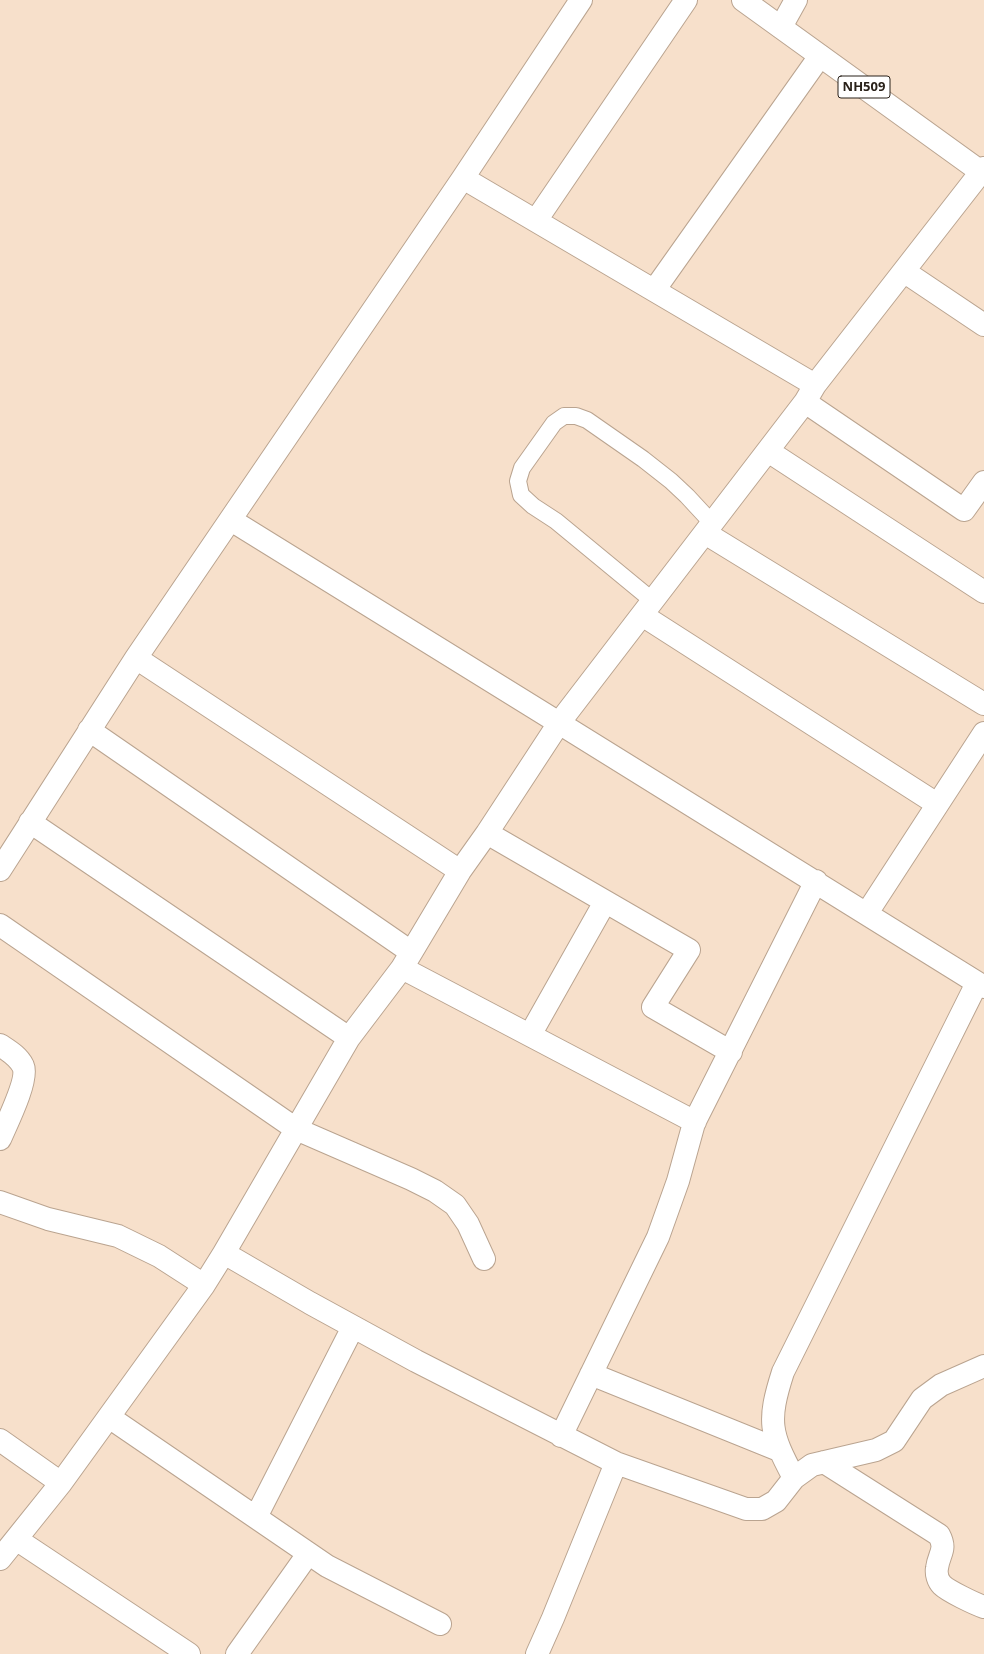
<!DOCTYPE html>
<html>
<head>
<meta charset="utf-8">
<style>
	body { margin:0 }
	canvas { display:block; background:#f7e0cb }
</style>
</head>
<body>
<canvas width="984" height="1654"></canvas>
<script>
const ctx = document.querySelector('canvas').getContext('2d');
ctx.lineJoin = 'round';
function strokePath(path, color, width, dash) {
  ctx.strokeStyle = color;
  ctx.lineWidth = width;
  ctx.lineCap = dash ? 'butt' : 'round';
  ctx.setLineDash(dash || []);
  ctx.stroke(path);
}
function label(font, color, halo, rows, align = 'center') {
  ctx.font = font + ' "Noto Sans",sans-serif';
  ctx.lineWidth = 3.5;
  ctx.setLineDash([]);
  ctx.textBaseline = 'middle';
  ctx.strokeStyle = halo;
  ctx.fillStyle = color;
  for (const [text, x, y, turn = 0] of rows) {
    ctx.save();
    ctx.translate(x, y);
    ctx.rotate((+turn || 0) * Math.PI / 180);
    ctx.textAlign = isNaN(turn) ? turn : align;
    if (halo) ctx.strokeText(text, 0, 0);
    ctx.fillText(text, 0, 0);
    ctx.restore();
  }
}
const lane = new Path2D(`
	M653,601L556,521L533,506L521,495L518,481L522,468L554,423L564,416H576L587,420L643,459L671,481L687,496L712,523`);
const street = new Path2D(`
	M781,27L796,0
	M463,178L815,385
	M537,219L686,0
	M905,272L984,325
	M655,289L820,56
	M805,402L964,510L984,482
	M768,451L984,592
	M231,520L559,723L805,402L815,385L984,168
	M705,533L984,704
	M642,615L937,804
	M136,658L460,871
	M89,730L411,952
	M30,822L349,1038
	M487,833L689,950L653,1007L731,1052
	M0,870L136,658L463,178L581,0
	M867,913L984,733
	M0,925L296,1129L411,1179L435,1191L455,1205L468,1224L484,1259
	M402,968L695,1122
	M530,1035L605,902
	M0,1045C9,1051 18,1056 23,1066C29,1079 6,1125 0,1139
	M0,1202L48,1219L118,1236L159,1256L204,1285
	M224,1253L310,1303L416,1361L616,1463L746,1509H762L776,1501L794,1478L812,1465L876,1450L894,1441L922,1399L941,1385L984,1366
	M591,1374L779,1450
	M109,1417L327,1566L440,1624
	M561,1436L658,1237L678,1181L694,1123L816,881
	M0,1440L61,1483
	M824,1462L939,1535C947,1550 939,1553 937,1568C936,1574 938,1581 942,1585C948,1591 975,1604 984,1607
	M794,1478C770,1433 767,1422 783,1372L977,983
	M256,1517L353,1327
	M16,1539L189,1654
	M0,1559L61,1483L204,1285L224,1253L349,1038L402,968L460,871L487,833L559,723L984,987
	M237,1654L308,1554
	M537,1654L553,1618L616,1463`);
const highway = new Path2D(`
	M743,0L984,174`);
strokePath(lane, '#baa490', 18);
strokePath(street, '#baa490', 24);
strokePath(highway, '#baa490', 24);
strokePath(lane, '#fff', 16);
strokePath(street, '#fff', 22);
strokePath(highway, '#fff', 22);
for (const [x, y, w] of [
	[864,87,52]
]) {
  const box = new Path2D();
  box.roundRect(x - w / 2, y - 11, w, 22, 3);
  ctx.fillStyle = '#fff';
  ctx.fill(box);
  strokePath(box, '#292119', 1);
}
label('bold 13px', '#292119', null, [
	["NH509",864,87]
]);
</script>
</body>
</html>
